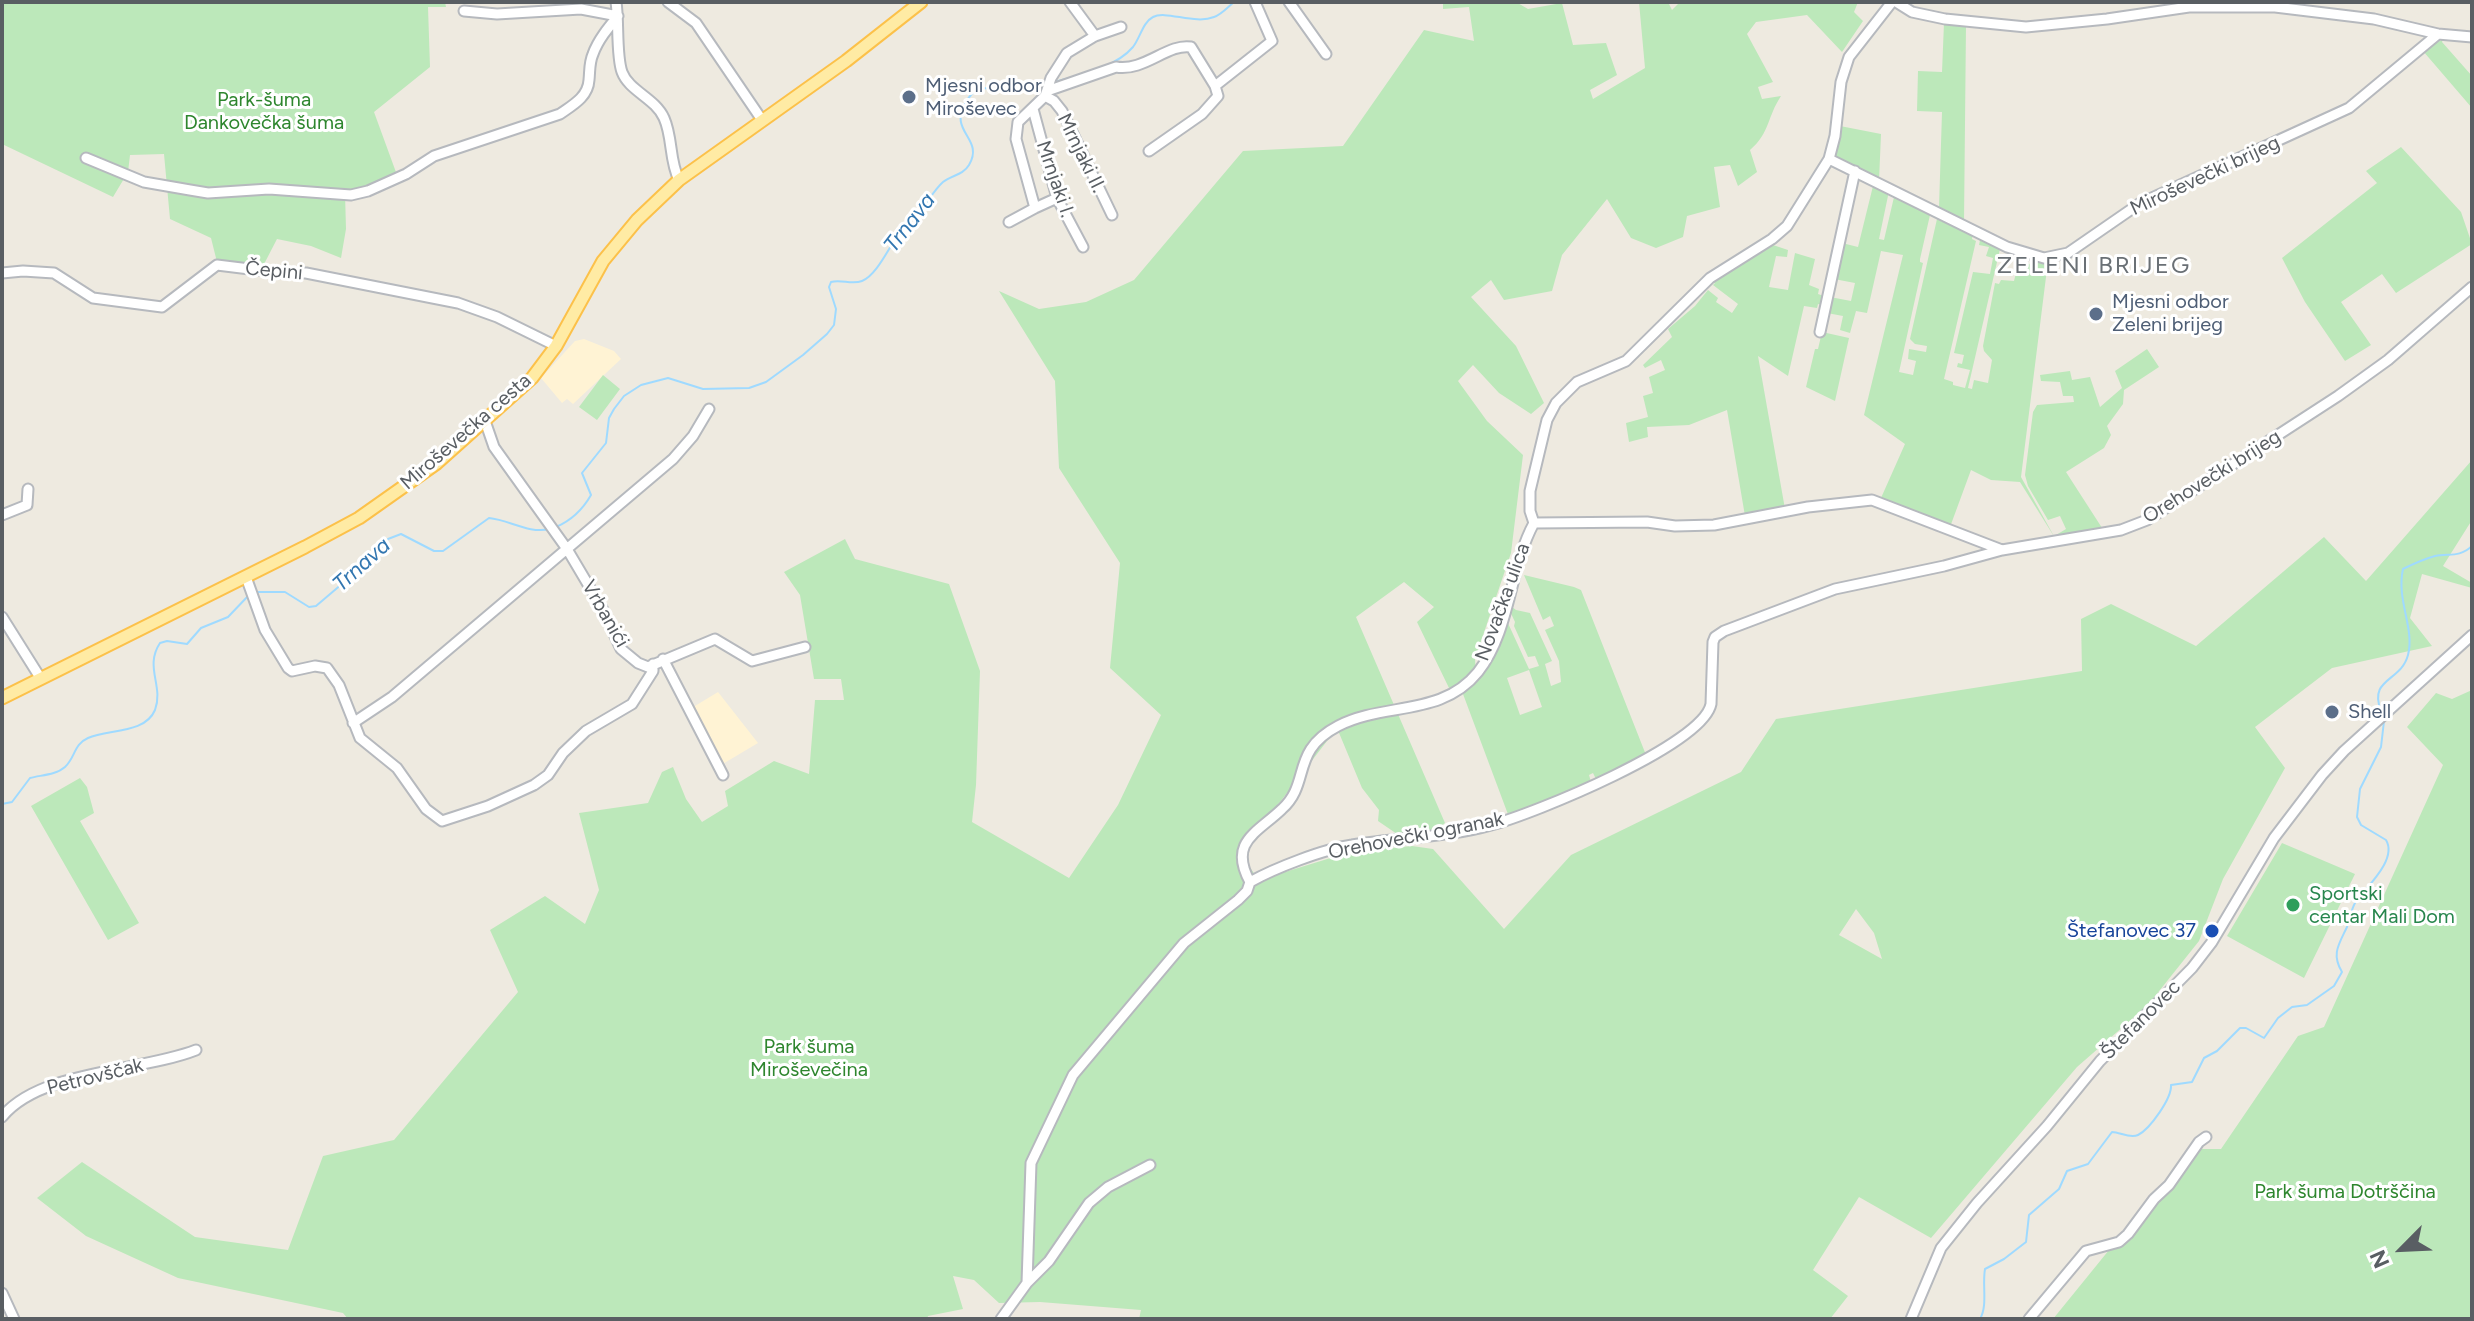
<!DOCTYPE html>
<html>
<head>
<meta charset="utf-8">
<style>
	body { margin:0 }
	#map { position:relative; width:2474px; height:1321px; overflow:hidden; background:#eeeae0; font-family:Figtree,sans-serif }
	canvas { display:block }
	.frame { position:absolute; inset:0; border:4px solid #595e63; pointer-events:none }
	.north { position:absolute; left:2362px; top:1209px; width:80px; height:80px; -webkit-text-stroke:6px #fff; paint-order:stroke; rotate:246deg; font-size:22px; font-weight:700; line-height:32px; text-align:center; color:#595e63 }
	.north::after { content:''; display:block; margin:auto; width:28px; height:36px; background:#595e63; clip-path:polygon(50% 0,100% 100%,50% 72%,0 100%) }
</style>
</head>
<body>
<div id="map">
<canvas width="2474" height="1321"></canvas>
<div class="frame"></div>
<div class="north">N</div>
</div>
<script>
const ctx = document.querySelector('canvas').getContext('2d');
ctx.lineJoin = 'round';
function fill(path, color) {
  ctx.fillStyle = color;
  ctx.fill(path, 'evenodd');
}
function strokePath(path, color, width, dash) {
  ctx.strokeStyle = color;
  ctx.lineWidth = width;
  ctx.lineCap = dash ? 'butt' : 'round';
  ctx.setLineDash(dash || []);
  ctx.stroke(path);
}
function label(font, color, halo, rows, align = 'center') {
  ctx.font = font + ' Figtree,sans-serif';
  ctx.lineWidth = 6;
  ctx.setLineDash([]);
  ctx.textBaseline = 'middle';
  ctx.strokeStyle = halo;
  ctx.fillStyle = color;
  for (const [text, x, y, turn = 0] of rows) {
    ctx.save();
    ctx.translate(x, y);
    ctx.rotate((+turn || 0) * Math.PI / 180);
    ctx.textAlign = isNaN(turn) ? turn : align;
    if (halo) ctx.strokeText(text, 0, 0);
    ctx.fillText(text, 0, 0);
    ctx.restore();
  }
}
fill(new Path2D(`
	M584,339L614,351L621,359L573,404L567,399L562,403L541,378L575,341Z
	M718,692L758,743L721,765L690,709Z`), '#fff3d4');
fill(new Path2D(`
	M2,2H445L446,7H428L430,67L374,112L397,175L345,193L346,229L341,258L311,246L277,239L262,268L217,262L211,238L170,219L164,154L130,155L128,172L113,197L2,144Z
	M1443,2H1516L1528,9L1562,3L1573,45L1606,43L1617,75L1590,90L1593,99L1645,68L1639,2H1668L1672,10L1680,2H1858L1854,12L1863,21L1842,52L1807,15L1756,22L1747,34L1773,82L1758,87L1762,99L1781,96C1767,117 1770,133 1750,150L1757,172L1738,186L1730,165L1714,167L1720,207L1687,216L1683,237L1656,248L1631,238L1607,199L1562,255L1552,291L1504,300L1491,280L1471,297L1516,346L1544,403L1531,414L1499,393L1473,365L1458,381L1487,421L1523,455L1511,553L1475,659L1476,676L1507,621L1529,669L1539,666L1535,656L1528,657L1514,626L1515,622L1508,607H1512L1516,610L1530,613L1552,661L1545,664L1551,686L1561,682L1559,661L1545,630L1554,626L1550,616L1543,620L1524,575L1574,587L1581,590L1646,755L1596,779L1593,773L1589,775L1591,782L1509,817L1460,686L1449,688L1417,622L1434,607L1404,582L1356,617L1445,823L1426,838L1397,834L1378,821L1379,810L1362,788L1337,728L1240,854L1259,880L1350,852L1412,846L1433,849L1504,929L1571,855L1741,772L1776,719L2082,671L2081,619L2111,604L2196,646L2324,537L2366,581L2472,460V520L2443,566L2472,583V588L2422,574L2410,618L2432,646L2332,668L2255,727L2285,768L2223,879L2199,941L2148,1005L2077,1067L1931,1238L1859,1197L1813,1270L1848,1296L1830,1319H1139L1141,1310L1040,1302L999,1303L974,1280L953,1276L963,1309L928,1316L927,1319H348L343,1313L178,1278L86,1236L37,1198L82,1162L195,1237L288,1250L323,1156L394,1140L518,992L490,930L545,896L585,924L599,890L579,813L648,803L662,772L673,767L686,799L702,822L728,806L725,791L774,761L809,774L815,700H844L841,679H814L800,595L784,572L845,539L855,559L949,584L980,671L976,785L972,822L1069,878L1118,805L1161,715L1110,668L1120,563L1059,468L1055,381L999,291L1039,309L1086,302L1134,280L1243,151L1343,146L1424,30L1474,41L1469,7L1443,9ZM1529,670L1542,707L1520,715L1507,678ZM1856,909L1874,933L1882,959L1839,935Z
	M1944,23L1966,25L1964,222L1939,208L1942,112L1917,111L1918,71L1942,72Z
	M2443,39L2442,42L2472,76V108L2423,51Z
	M1840,126L1881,134L1879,181L1835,158Z
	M2401,147L2461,212L2472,244L2396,293L2382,274L2341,302L2371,345L2345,361L2305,302L2282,258L2377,183L2366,171Z
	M1873,186L1889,191L1879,239L1884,240L1894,197L1930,215L1920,259V262L1923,263L1899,372L1913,375L1916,361L1908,359L1909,349L1926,352L1927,346L1915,344L1910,339L1937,219L1943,222L1945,219L1973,234L1972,239L1976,241L1944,379L1953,382V385L1965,388L1970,370L1957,367L1958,363L1962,364L1964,355L1954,353L1973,272L1990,274L1993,258L1986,256L1989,247L1979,245L1980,240L2000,249L1968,388L1972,389L1974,380L1988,383L1992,360L1984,351L1983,346L1995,283L1999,284L2001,280L2014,281L2018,265L2024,259L2027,263L2032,265L2035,260L2048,261L2021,477L2055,538L2020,482L1991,480L1971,470L1950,527L1881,498L1905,444L1864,415L1903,255L1881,251L1867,313L1856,311L1850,333L1840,330L1843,316L1827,313L1830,297L1851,301L1855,283L1834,279L1842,243L1858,247Z
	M1770,244L1788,250L1787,257L1776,256L1769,287L1788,290L1795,253L1815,259L1809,285L1819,289L1818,294L1824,296L1822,305L1818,304L1817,308L1804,306L1788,376L1758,356L1785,509L1745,516L1727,410L1689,425L1647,427L1648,437L1629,442L1626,423L1648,417L1643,396L1653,393L1649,377L1665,370L1661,360L1645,368L1643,365L1672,337L1668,329L1695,306L1708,290L1718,298L1716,302L1732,313L1738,304L1713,285L1715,283L1712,281Z
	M1822,332L1849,338L1835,401L1806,387L1815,349H1818Z
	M2147,349L2159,367L2124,390L2123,404L2107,426L2111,435L2104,448L2066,472L2104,531L2061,539L2056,535L2066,529L2060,516L2048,520L2028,486L2025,475L2033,412L2037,405L2074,402L2073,396H2063L2060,382L2041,381L2040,375L2070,371L2072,380L2090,377L2100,407L2122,388L2115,371Z
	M603,375L620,389L597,420L579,407Z
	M2472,690V1319H2053L2191,1149H2221L2298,1036L2324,1027L2443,765L2407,727L2436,693L2452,699Z
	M80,778L87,787L94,813L80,821L139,923L108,940L31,806Z
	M2282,843L2355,874L2304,978L2227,936Z`), '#bce8ba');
strokePath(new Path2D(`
	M1055,82C1080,75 1115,68 1133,47C1140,38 1143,22 1153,17C1166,10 1195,25 1214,17C1221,15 1228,7 1234,2
	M556,527C570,521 583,509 591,495L582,473L606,443L609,418L614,409L624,396L641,385L668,378L703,389L749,388L766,382L803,355L827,334L834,325L836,309L829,287L831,282C841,279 852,285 862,281C878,275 891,242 903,228C908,222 915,217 920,211C928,202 934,190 943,182C952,175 963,175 969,165C985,138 947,132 966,102C969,97 972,92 978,89C988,86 999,91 1009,90C1021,89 1031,82 1045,82
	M255,592H285L309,607L316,606L376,555L388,539L401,534L434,551H443L489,518C510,520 528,534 550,529
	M2381,711C2368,678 2401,682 2408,655C2415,628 2396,600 2403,569C2413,564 2424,559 2435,556C2449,553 2459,558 2472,546
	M2,804L12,802L30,778C41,775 56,775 65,767C75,758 74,744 88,738C108,729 145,734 155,710C164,686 144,667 160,643L167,641L187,644L201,628L228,617L249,595
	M1980,1319C1988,1305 1982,1285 1985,1269L2004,1259L2026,1242L2029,1215L2059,1189L2067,1171L2088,1164L2112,1132C2120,1132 2130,1139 2138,1135C2150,1129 2172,1098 2171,1085L2192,1082L2204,1058L2217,1051L2240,1028H2246L2264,1038L2278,1018L2292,1007L2307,1005L2334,986L2342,972C2331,954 2339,944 2347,927C2350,919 2351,910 2355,903C2365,888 2398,860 2386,840L2361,825L2357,817L2360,789L2381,747L2384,721`), '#9fdaff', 2);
const minor = new Path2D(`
	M616,2C619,21 616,56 622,72C629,91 655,98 664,118C673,138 669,160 679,180
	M668,2L696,23L762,120
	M1070,2L1095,36
	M1289,2L1326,54
	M1896,2L1912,12L1945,19L2026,27L2107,19L2189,7H2275L2374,19L2438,34L2472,37
	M464,11L497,14L581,9L618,16
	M1047,91L1116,67C1144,72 1168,43 1191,47L1215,86
	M1045,96L1054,101L1062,111L1112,215
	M1033,109L1057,198L1083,247
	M1149,151L1202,114L1218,96L1215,86L1272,41L1255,2
	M86,158L144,182L190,190L208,193L269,189L351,195L368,191L406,174L434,156L560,114C573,105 588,97 589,80C590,71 589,63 593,54C598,40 608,28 618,16
	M1829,159L2007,247L2044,258L2068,253L2139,204L2349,108L2438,34
	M1035,208L1057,198
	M1009,222L1035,208L1016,139L1018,122L1045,96L1051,78L1067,53L1095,36L1121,27
	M2,273L23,271L54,273L93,298L162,307L217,265L282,273H306L458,303L497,317L556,346
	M1820,332L1855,171
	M485,421L494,447L567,549L602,608L621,649L638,663L648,667L715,639L752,661L805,647
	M2,515L27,505L28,489
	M1534,523L1647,522L1675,526L1714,525L1808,507L1872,500L2002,550L2121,530L2147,520L2338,396L2388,360L2472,287
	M246,577L265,630L288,668L292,671L315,666L327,668L339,685L360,738L397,768L426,809L442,821L488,806L534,785L548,775L563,753L586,731L632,704L653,671V664
	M2,617L41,679
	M663,659L723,775
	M353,723L392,697L673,459L693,436L709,409
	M1250,882C1275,868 1324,849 1352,845C1399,837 1446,838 1491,825C1533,814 1703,745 1711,704L1713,642L1715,637L1724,631L1835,589L1944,566L2002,550
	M2,1117C40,1070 140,1072 196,1050
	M1027,1283L1031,1163L1073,1075L1184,943L1238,900L1247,891L1250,882C1228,842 1257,833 1282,809C1311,783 1290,751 1338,726C1384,702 1442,717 1478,672C1511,630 1509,569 1534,523L1530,511V491L1547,420L1556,403L1577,382L1626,361L1710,278L1772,239L1787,226L1829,159L1835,136L1841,82L1849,57L1892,2
	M2,1293L14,1319
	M1001,1319L1027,1283L1049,1261L1089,1203L1108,1187L1150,1165
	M1911,1319L1941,1248L1977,1203L2047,1126L2100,1061L2192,968L2212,942L2274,838L2322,775L2344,751L2472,635
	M2029,1319L2086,1251L2119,1242L2128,1234L2154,1199L2169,1185L2199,1142L2206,1137`);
const major = new Path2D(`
	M2,698L305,547L359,518L437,463L532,378L556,346L603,261L637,220L679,180L846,61L921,2`);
strokePath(minor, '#b6b9be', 13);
strokePath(major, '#fcc14a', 15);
strokePath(minor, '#fff', 9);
strokePath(major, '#ffeba4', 11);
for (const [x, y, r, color] of [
	[909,97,8,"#5c6f8a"],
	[2096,314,8,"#5c6f8a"],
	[2332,712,8,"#5c6f8a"],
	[2293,905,8,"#2e9e5b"],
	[2212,931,8,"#1a4fb4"]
]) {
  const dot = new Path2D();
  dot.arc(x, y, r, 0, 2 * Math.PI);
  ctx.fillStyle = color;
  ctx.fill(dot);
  strokePath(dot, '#fff', 3);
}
label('20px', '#4e5e75', '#fff', [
	["Mjesni odbor",925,86],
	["Miroševec",925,109],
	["Mjesni odbor",2112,302],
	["Zeleni brijeg",2112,325],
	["Shell",2348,712]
], 'left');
label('20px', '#2e862e', '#fff', [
	["Park-šuma",264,100],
	["Dankovečka šuma",264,123],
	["Park šuma",809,1047],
	["Miroševečina",809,1070],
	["Park šuma Dotrščina",2345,1192]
]);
label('20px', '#595e63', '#fff', [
	["Mrnjaki II.",1081,153,64],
	["Miroševečki brijeg",2205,176,-25],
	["Mrnjaki I.",1055,179,71],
	["Čepini",274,271,5],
	["Miroševečka cesta",466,432,-41],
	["Orehovečki brijeg",2212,477,-32],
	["Novačka ulica",1503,602,-70],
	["Vrbanići",605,614,60],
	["Orehovečki ogranak",1416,836,-11],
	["Štefanovec",2141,1020,-45],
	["Petrovščak",95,1077,-14]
]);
label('20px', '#27864d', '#fff', [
	["Sportski",2309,894],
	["centar Mali Dom",2309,917]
], 'left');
label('20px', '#164399', '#fff', [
	["Štefanovec 37",2196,931]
], 'right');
label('italic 22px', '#3276b0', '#fff', [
	["Trnava",910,223,-52],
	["Trnava",362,565,-42]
]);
ctx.letterSpacing = '2px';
label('24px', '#6a7075', '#fff', [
	["ZELENI BRIJEG",2094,266]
]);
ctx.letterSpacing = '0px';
</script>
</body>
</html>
